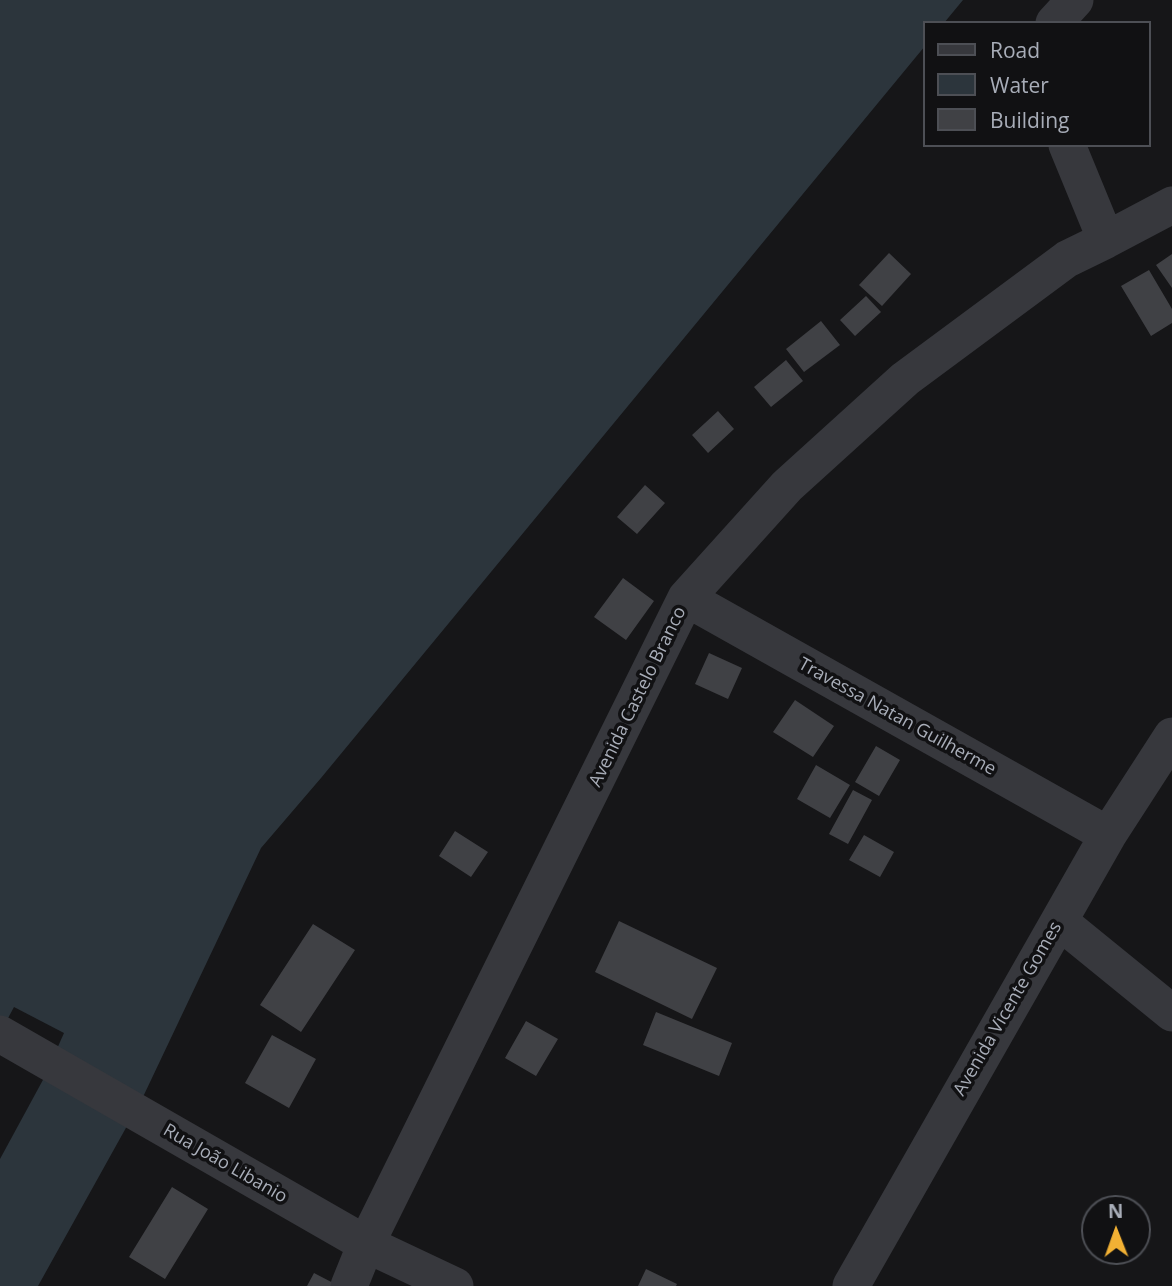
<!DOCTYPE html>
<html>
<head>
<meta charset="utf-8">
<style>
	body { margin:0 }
	#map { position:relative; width:1172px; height:1286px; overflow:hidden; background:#161618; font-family:"Open Sans",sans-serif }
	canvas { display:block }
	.legend { position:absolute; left:923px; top:21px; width:228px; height:126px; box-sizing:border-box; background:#111113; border:2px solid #4d4f55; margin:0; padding:9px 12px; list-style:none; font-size:21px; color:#a8adb8 }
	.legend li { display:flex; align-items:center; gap:14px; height:35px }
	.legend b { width:35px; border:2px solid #4d4f55 }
	.north { position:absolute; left:1081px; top:1195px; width:70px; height:70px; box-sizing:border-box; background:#111113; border:2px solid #4d4f55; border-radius:50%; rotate:359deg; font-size:19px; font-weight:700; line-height:28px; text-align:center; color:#a8adb8 }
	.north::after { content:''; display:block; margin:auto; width:24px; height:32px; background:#f2b134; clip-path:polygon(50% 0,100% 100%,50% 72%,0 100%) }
</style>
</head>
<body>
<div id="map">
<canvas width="1172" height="1286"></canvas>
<ul class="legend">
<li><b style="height:9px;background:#37383d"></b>Road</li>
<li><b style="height:19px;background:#2c353c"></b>Water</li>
<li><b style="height:19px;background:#404145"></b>Building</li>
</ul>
<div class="north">N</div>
</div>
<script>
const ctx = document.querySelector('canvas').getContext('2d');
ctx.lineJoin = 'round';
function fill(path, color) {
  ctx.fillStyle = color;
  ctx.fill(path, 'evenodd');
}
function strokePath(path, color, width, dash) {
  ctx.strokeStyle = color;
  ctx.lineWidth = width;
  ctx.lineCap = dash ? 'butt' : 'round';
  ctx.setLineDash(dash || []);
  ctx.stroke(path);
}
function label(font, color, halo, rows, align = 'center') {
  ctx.font = font + ' "Open Sans",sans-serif';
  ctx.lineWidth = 7;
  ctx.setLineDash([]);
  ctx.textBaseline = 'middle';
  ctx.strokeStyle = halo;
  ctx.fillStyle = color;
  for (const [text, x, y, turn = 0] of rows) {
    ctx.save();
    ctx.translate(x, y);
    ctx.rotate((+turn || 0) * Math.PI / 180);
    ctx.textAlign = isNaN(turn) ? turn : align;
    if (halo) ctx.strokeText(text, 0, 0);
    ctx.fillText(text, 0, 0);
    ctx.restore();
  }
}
fill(new Path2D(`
	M0,0H963L944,23H925V46L321,778L261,848L142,1099L38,1286H0Z`), '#2c353c');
fill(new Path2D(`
	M14,1007L64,1033L44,1078L0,1159V1033Z`), '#161618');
fill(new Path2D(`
	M889,253L911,274L882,306L859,285Z
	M1172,254V288L1156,265Z
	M1149,270L1172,309V323L1151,336L1121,286Z
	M866,296L881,312L855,336L840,320Z
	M821,321L840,345L804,372L786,349Z
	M786,360L803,381L771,407L754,387Z
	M718,411L734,429L708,453L692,435Z
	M645,485L665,503L637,534L617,517Z
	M623,578L654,601L626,640L594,617Z
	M709,653L742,668L728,699L695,684Z
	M795,700L834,726L813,757L773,732Z
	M876,746L900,760L879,796L855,782Z
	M816,765L850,785L830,818L797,799Z
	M853,790L872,800L848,844L829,834Z
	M455,831L488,852L471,877L439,856Z
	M864,835L894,852L880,877L849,860Z
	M619,921L717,968L692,1019L595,972Z
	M313,924L355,950L301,1032L260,1005Z
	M656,1012L732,1043L719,1076L643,1045Z
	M526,1021L558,1039L536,1076L505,1058Z
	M272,1035L316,1059L289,1108L245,1083Z
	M172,1187L208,1209L165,1279L129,1257Z
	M646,1269L677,1284L676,1286H638Z
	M314,1273L339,1286H307Z`), '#404145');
strokePath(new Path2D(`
	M1054,23L1075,0
	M1067,145L1106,240
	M686,598L1108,835
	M1059,921L1172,1013
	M0,1034L366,1244L455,1286
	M349,1286L366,1244L686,598L787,486L905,379L1067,259L1106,240L1172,205
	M851,1286L1108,835L1172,736`), '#37383d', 37);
label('18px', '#a8adb8', '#111113', [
	["Avenida Castelo Branco",638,697,-64],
	["Travessa Natan Guilherme",897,717,29],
	["Avenida Vicente Gomes",1008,1009,-60],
	["Rua João Libanio",225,1164,30]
]);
</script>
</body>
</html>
